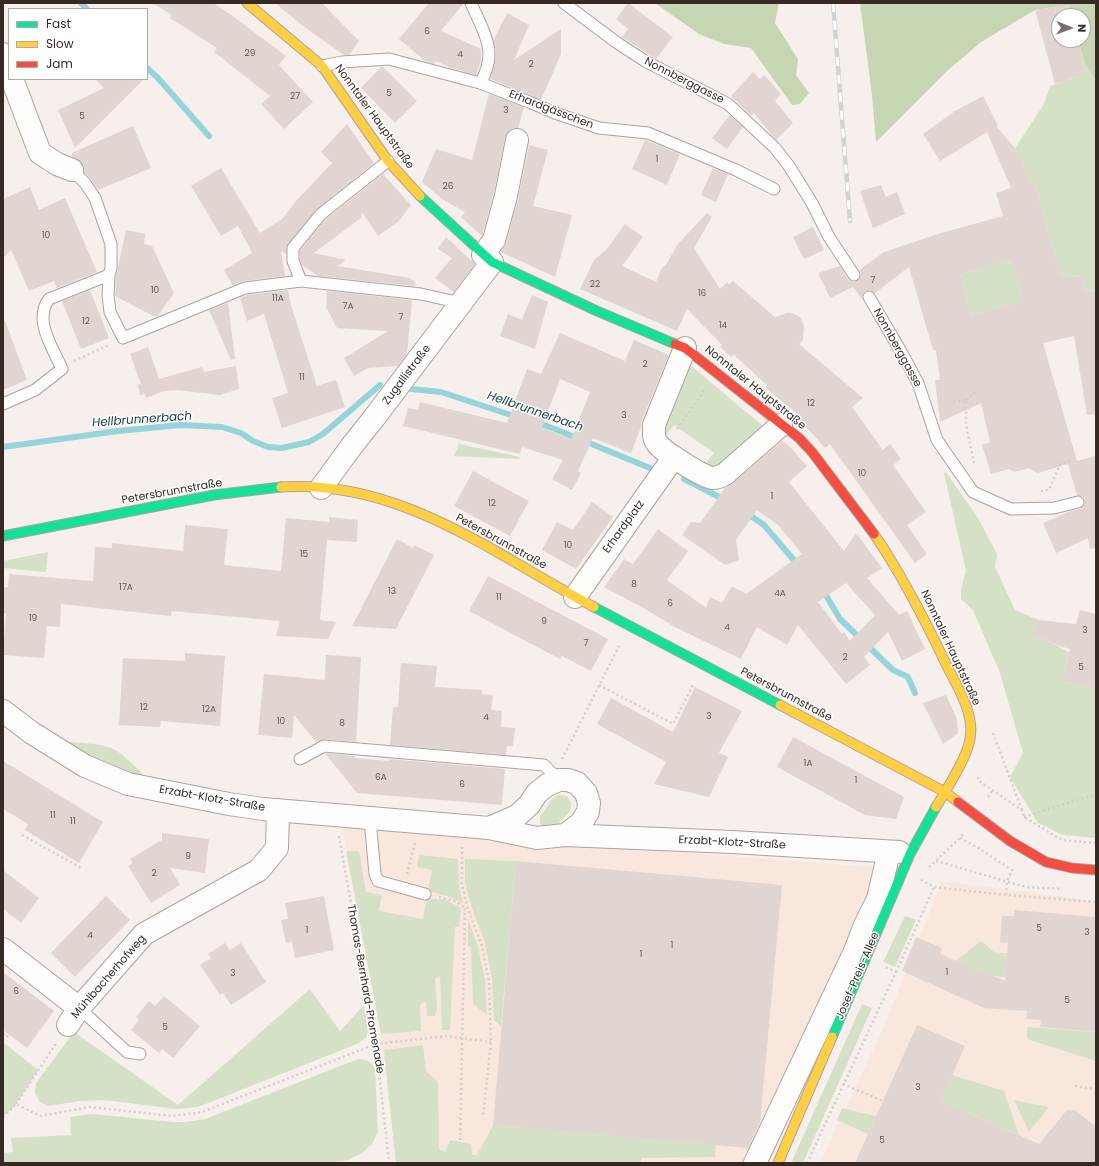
<!DOCTYPE html>
<html>
<head>
<meta charset="utf-8">
<style>
	body { margin:0 }
	#map { position:relative; width:1099px; height:1166px; overflow:hidden; background:#f7efeb; font-family:Poppins,sans-serif }
	canvas { display:block }
	.frame { position:absolute; inset:0; border:4px solid #372923; pointer-events:none }
	.legend { position:absolute; left:8px; top:8px; width:140px; height:72px; box-sizing:border-box; background:#fff; border:1px solid #afa9a7; margin:0; padding:5px 7px; list-style:none; font-size:12px; color:#372923 }
	.legend li { display:flex; align-items:center; gap:8px; height:20px }
	.legend b { width:20px; border:1px solid #afa9a7 }
	.north { position:absolute; left:1051px; top:8px; width:40px; height:40px; box-sizing:border-box; background:#fff; border:1px solid #afa9a7; border-radius:50%; rotate:91deg; font-size:11px; font-weight:700; line-height:16px; text-align:center; color:#372923 }
	.north::after { content:''; display:block; margin:auto; width:14px; height:18px; background:#7a6e69; clip-path:polygon(50% 0,100% 100%,50% 72%,0 100%) }
</style>
</head>
<body>
<div id="map">
<canvas width="1099" height="1166"></canvas>
<div class="frame"></div>
<ul class="legend">
<li><b style="height:5px;background:#16e098"></b>Fast</li>
<li><b style="height:5px;background:#ffcf43"></b>Slow</li>
<li><b style="height:5px;background:#f24e42"></b>Jam</li>
</ul>
<div class="north">N</div>
</div>
<script>
const ctx = document.querySelector('canvas').getContext('2d');
ctx.lineJoin = 'round';
function fill(path, color) {
  ctx.fillStyle = color;
  ctx.fill(path, 'evenodd');
}
function strokePath(path, color, width, dash) {
  ctx.strokeStyle = color;
  ctx.lineWidth = width;
  ctx.lineCap = dash ? 'butt' : 'round';
  ctx.setLineDash(dash || []);
  ctx.stroke(path);
}
function label(font, color, halo, rows, align = 'center') {
  ctx.font = font + ' Poppins,sans-serif';
  ctx.lineWidth = 3;
  ctx.setLineDash([]);
  ctx.textBaseline = 'middle';
  ctx.strokeStyle = halo;
  ctx.fillStyle = color;
  for (const [text, x, y, turn = 0] of rows) {
    ctx.save();
    ctx.translate(x, y);
    ctx.rotate((+turn || 0) * Math.PI / 180);
    ctx.textAlign = isNaN(turn) ? turn : align;
    if (halo) ctx.strokeText(text, 0, 0);
    ctx.fillText(text, 0, 0);
    ctx.restore();
  }
}
fill(new Path2D(`
	M342,826L895,869L769,1163H396L381,1034Z
	M942,881L1096,901V1163H820L885,1024Z`), '#f9e7de');
fill(new Path2D(`
	M1084,61L1096,82V291L1083,290L1084,277L1061,276L1034,181L1031,182L1015,148L1044,104L1050,86L1085,74L1081,63Z
	M1011,260L1023,301L971,315L961,274Z
	M689,364L763,426L720,466L712,469L703,466L714,453L674,425L664,438L661,424Z
	M459,444L520,457L519,459L454,456Z
	M946,472L978,518L997,554L995,567L1015,610L1039,620L1033,635L1054,644L1069,652L1062,681L1096,689V838L1063,835L1038,823L1010,777L1023,753L1000,673L973,610L961,599V589L966,571L944,473Z
	M48,552L46,572L3,568V561Z
	M68,742C83,743 104,743 117,751C126,757 133,765 141,772L142,776C115,767 91,756 67,743Z
	M558,795L567,796L571,803L570,811L556,826L546,827L540,824V816C546,809 549,799 558,795Z
	M346,851H359L366,892L382,895L379,911L423,919L427,898L446,900L461,908L459,927H455L450,1030H442L440,976L435,978L437,1009L435,1016H427L426,1001L420,1005L421,1031L381,1034Z
	M419,855L458,859L459,885L463,903L447,896L428,891L432,870L417,867Z
	M465,859L516,861L501,1026L494,1020L492,980L485,943L471,906L465,882Z
	M905,916L916,920L895,967L883,962Z
	M468,919L478,946L485,981L487,1015L473,1004L471,947H468Z
	M981,941L994,952L1011,954L1007,962L1005,977L993,976L956,961Z
	M310,989L340,1031L364,1005L368,1032L366,1038L357,1044L198,1107L176,1109L104,1100L80,1101L48,1106L40,1102L35,1093L36,1083L74,1032L178,1105Z
	M862,1004L872,1008L803,1163H798L792,1161Z
	M1027,1027L1096,1032V1061L1027,1039Z
	M3,1042L38,1070L16,1104L3,1117Z
	M423,1045L426,1071L438,1082L439,1149L445,1152L450,1140L471,1144L472,1155H477L493,1125L716,1145L715,1157L641,1158V1163H396L384,1050Z
	M358,1059C366,1059 370,1061 375,1068L378,1132L372,1144L362,1153L349,1160L327,1163H3V1153L13,1152L11,1138L71,1135L70,1117L92,1114L173,1122H186L205,1119Z
	M952,1075L1004,1091L1019,1135L941,1101Z
	M1014,1100L1049,1107L1029,1132Z
	M842,1108L876,1116L868,1134L837,1120Z`), '#d5e1c7');
fill(new Path2D(`
	M655,3H779L775,23L798,59L796,75L809,93L800,104L792,105L751,48L724,44L699,34Z
	M860,3H1096V82L1084,61L1078,40H1083V16H1071L1068,5L1035,10L981,42L946,72L876,142L872,95Z`), '#c6d6b3');
strokePath(new Path2D(`
	M81,3L87,9
	M147,68L158,78L209,136
	M411,389L441,392L517,417
	M535,422L555,429L650,468
	M3,447L118,431L181,425L222,427L241,433L253,441L268,447L282,448L309,442L323,434L380,385
	M684,479L725,500
	M745,512L764,525L799,566
	M824,592L840,619L893,670L908,677L915,693`), '#96d4dc', 6);
fill(new Path2D(`
	M152,3H213L230,14L286,56L279,65L313,102L284,129L261,104L270,96L214,52L217,48L170,18L172,15Z
	M275,3H322L359,41L349,55H344L307,29Z
	M429,3H464L441,31L481,49V61L476,75L451,68L436,61L434,64L425,61L399,39Z
	M628,3L673,37L656,59L622,37L628,29L616,19Z
	M1068,5L1071,16H1059V40H1078L1084,61L1081,63L1085,74L1055,84L1035,10Z
	M507,13L529,25L514,60L561,29V54L541,100L490,79L495,62L496,51L494,39Z
	M382,66L417,101L395,123L361,88Z
	M753,72L760,79L764,75L781,94L775,101L793,123L776,140L754,113L751,116L731,96Z
	M95,79H144L75,148L58,110L104,88Z
	M489,94L524,107L518,128H513L508,132L505,138L494,193L482,236L461,217L465,212L442,199L422,182L436,149L472,160Z
	M983,96L998,126H996L1015,148L1031,182L1034,181L1061,276L1084,277L1083,290L1096,291V414L1087,415L1074,336L1043,343L1077,461L1096,456V548L1090,549L1088,538L1056,553L1043,523L1071,511L1080,509L1085,504L1083,497L1077,495L1068,464L1037,473L1029,468L1014,472L1009,469L991,474L982,445L990,442L981,403L940,422L935,380H940L936,350H933L909,267L875,293L869,290L865,291L862,297L863,301L853,287L830,298L818,273L840,266L848,279L855,282L860,278L861,274L859,270L884,252L941,233L1003,216L996,193L1011,188L987,132L940,161L923,134L955,111ZM1011,260L1023,301L971,315L961,274Z
	M730,115L743,127L727,149L712,138Z
	M347,124L374,163L317,209L288,244L286,254L281,251L285,276L244,281L233,286L224,270L252,253L238,226L221,236L191,186L221,168L260,233L282,219L297,200L332,163L321,152Z
	M133,126L151,168L98,190L91,179L84,172V168L82,163L72,157V153Z
	M645,140L680,154L667,185L632,169Z
	M529,145L548,150L533,206L572,215L555,277L501,252L506,243L518,199Z
	M713,168L728,174L716,202L701,195Z
	M383,174L411,205L399,221L378,236L362,212L361,218L314,253L346,260L338,266L410,278L416,283L415,286L318,276L302,265L300,260V251L326,219Z
	M881,185L886,197L897,192L905,214L873,228L860,191Z
	M30,187L39,210L65,198L97,272L57,288L54,281L29,291L11,250L3,258V199Z
	M707,213L712,217L694,248L720,289L727,282L729,284L733,281L775,317L787,313H792L800,317L804,326L803,340L799,344L863,398L852,407L883,450L890,444L901,459L893,465L926,512L907,525L927,554L915,563L830,444L825,448L808,429L797,420L801,417L766,388L768,386L734,355L731,357L720,347L722,345L687,309L677,331L580,289L594,260L606,250L625,224L643,237L622,266L656,282L662,268L666,265L677,245Z
	M813,227L824,250L804,259L793,237Z
	M126,230L145,234L144,244L152,246L174,293L158,316H153L115,296L116,276Z
	M446,237L475,264L454,292L435,278L452,258L438,249Z
	M90,290L109,338L81,349L62,301Z
	M288,290L290,302L317,386L336,380L345,407L282,428L272,398L288,393L264,314L247,321L240,298L247,295Z
	M327,291L412,300L407,354L398,366L368,368L354,376L344,358L388,331L337,328L326,307Z
	M532,295L548,302L535,349L500,336L508,314L522,320Z
	M228,303L235,359L231,360L209,310Z
	M3,321H5L27,380L3,390Z
	M560,333L625,361L634,340L669,355L642,420L641,427L631,453L593,438L578,471L581,473L572,490L552,479L563,460L522,447L520,454L403,426L408,408L418,410L420,402L507,423L527,369L541,374ZM560,379L590,392L571,439L542,428Z
	M148,347L159,379L202,367L204,372L236,366L239,389L220,395L177,390L164,391L146,398L145,394L140,395L138,385L141,384L130,354Z
	M782,441L790,447L807,466L789,482L844,551L856,533L882,568L867,578L899,615L907,611L925,649L902,661L888,632L864,657L870,665L846,684L798,625L787,645L757,627L741,659L675,627L645,609L604,587L624,559L633,564L658,529L688,551L667,580L706,608L710,597L722,603L732,586L746,594L802,554L778,525L757,510L736,540L739,560L725,565L682,535L691,522L700,523L725,488L733,483ZM846,583L875,615L850,641L844,632L842,634L818,602Z
	M473,471L529,501L510,536L454,506Z
	M592,502L613,517L576,569L542,550L557,522L573,530Z
	M329,517L358,520L357,542L327,540L320,620L336,622L328,639L276,636L280,621L172,611L171,616L61,604L60,627L47,626L44,658L3,655L6,613H3V587H8L9,574L93,581L95,547L112,548V543L183,551L185,525L228,529L224,565L281,571L286,518L329,522Z
	M397,539L413,548L414,545L434,555L396,629L352,626Z
	M488,576L608,639L591,671L562,656L560,659L469,611Z
	M1080,610L1096,614V689L1062,681L1070,649L1060,646L1032,635L1039,620L1076,624Z
	M185,653L225,656L220,726L161,721L160,727L119,725L123,658L185,661Z
	M326,655L361,657L356,742L325,739L316,742L294,715L292,738L258,735L264,674L325,680Z
	M401,663L437,666L435,687L482,690V694L493,695L491,710L502,711L501,727L515,728L513,746H507L506,755L390,745L393,707H398Z
	M695,687L742,711L719,753L728,757L709,797L654,784L666,762L597,724L611,698L673,732Z
	M946,695L957,719L958,733L943,744L923,703Z
	M793,737L904,797L896,819L865,815L777,767Z
	M325,753L355,756V758L389,761V759L505,769L502,805L357,793Z
	M3,761L103,822L79,863L25,830L28,824L3,809Z
	M162,833L209,839L205,873L170,868L180,885L151,903L128,866L133,863L130,859L162,840Z
	M516,861L782,885L760,1122L748,1148L493,1125Z
	M3,870L39,898L21,923L3,909Z
	M106,896L130,920L75,977L51,953Z
	M324,896L334,950L295,958L292,942L286,943L281,920L288,919L285,903Z
	M1015,910L1096,917V1032L1040,1027L1041,1020L1026,1019L1027,1011L984,1008L902,971L916,937L942,948L940,954L1005,981L1008,943L1000,942L1002,916H1014Z
	M225,943L230,950L241,943L266,982L231,1005L223,993L220,995L200,965L211,958L208,954Z
	M3,972L54,1011L27,1048L3,1030Z
	M164,996L200,1026L173,1058L162,1049L159,1053L131,1030L139,1020L136,1017L149,1001L155,1006Z
	M917,1025L965,1046L941,1101L1039,1144L1067,1110H1075L1096,1127V1163H855Z`), '#e0d5d1');
const lane = new Path2D(`
	M471,3C484,33 499,52 480,83
	M564,3L616,42L645,61L728,104L775,148L789,166L812,203L829,237L854,275
	M322,66L342,62L389,59L480,83L529,102L555,113L599,128L648,133L736,170L774,189
	M72,170L85,183L95,198L111,244V268L109,275L108,295L110,312L123,338L245,288L301,281L421,294L461,303
	M301,281L293,261V248L321,214L388,161
	M869,297L903,355L918,383L937,440L973,492L1011,509L1054,508L1078,502
	M3,404L35,390L62,369C53,348 33,320 49,299L109,275
	M300,759L324,746L544,765L559,780
	M370,819L375,874L378,881L425,894
	M79,1008L127,1052L140,1054`);
const street = new Path2D(`
	M3,54L9,70
	M12,79L40,153L57,164L72,170
	M483,255L494,240L506,196L517,140
	M685,348L654,425C654,431 653,438 657,443C663,452 703,477 713,478C718,478 721,476 725,474L781,425
	M321,488L351,447L374,418L492,262
	M575,597L674,457
	M3,711L32,733L85,766L128,784L229,804L263,809L489,828L537,838L565,835L581,823L588,812L589,803L586,793L577,783L568,780H559L547,785L537,793L529,805L517,816L489,828
	M565,835L732,842L899,852
	M3,949L79,1008
	M68,1025L79,1008L144,934L259,870L277,848L278,810
	M755,1163L855,951L865,925L878,899L889,852`);
const fast = new Path2D(`
	M420,196L492,262L597,311L675,344
	M3,536L214,495L281,487
	M594,607L780,705
	M832,1037L910,854L936,807`);
const slow = new Path2D(`
	M247,3L322,66L388,161L420,196
	M281,487C401,479 493,554 594,607
	M874,534C902,575 924,618 945,662C956,685 975,712 970,739C967,758 946,790 936,807
	M780,705L945,792L958,802
	M778,1163L832,1037`);
const jam = new Path2D(`
	M675,344L685,348L799,438L812,452L874,534
	M958,802L1010,841L1046,862L1072,868L1096,870`);
strokePath(lane, '#aca39e', 13);
strokePath(street, '#aca39e', 24);
strokePath(fast, '#aca39e', 11);
strokePath(slow, '#aca39e', 11);
strokePath(jam, '#aca39e', 11);
strokePath(new Path2D(`
	M74,361L109,345
	M966,400L978,390
	M953,402L966,400V424L974,463
	M677,429L705,389
	M1041,491L1049,490L1060,464L1072,460
	M599,685L673,724L694,683
	M993,733L1022,810
	M562,759L620,644
	M978,777L979,781L1023,811L1024,817L1062,840L1096,843
	M988,797L992,791
	M1024,817L1096,794
	M22,835L83,869
	M339,836L376,1044L389,1163
	M960,838L975,846L1012,870L1007,881L1006,895
	M462,847V884L467,906L482,946L489,981L491,1042L483,1117
	M936,861L1026,887L1062,889
	M929,867L960,838L964,833
	M407,874L415,842
	M921,880L934,887L1006,895L1096,902
	M439,897L457,902L465,908
	M896,972L934,887
	M3,1034L7,1037L8,1034
	M843,1084L883,1101
	M1075,1086L1096,1089
	M16,1104L57,1042
	M3,1117L16,1104L40,1116L90,1107L172,1116L202,1112L376,1044L446,1036L491,1042
	M460,1140L465,908
	M807,1163L896,972L885,967`), '#d2cecc', 2.5, [2, 3]);
strokePath(lane, '#fefdfc', 11);
strokePath(street, '#fefdfc', 22);
strokePath(fast, '#16e098', 9);
strokePath(slow, '#ffcf43', 9);
strokePath(jam, '#f24e42', 9);
const rail = new Path2D(`
	M833,3L850,221`);
strokePath(rail, '#d4d1d1', 4.5);
strokePath(rail, '#fff', 3, [9]);
label('9px', '#635650', null, [
	["6",427,32],
	["29",250,54],
	["4",460,55],
	["2",531,65],
	["5",389,94],
	["27",295,97],
	["3",506,111],
	["5",82,117],
	["1",657,160],
	["26",448,187],
	["10",46,236],
	["7",873,281],
	["22",595,285],
	["10",155,291],
	["16",702,294],
	["11A",278,299],
	["7A",348,307],
	["7",401,318],
	["12",86,322],
	["14",723,326],
	["2",645,365],
	["11",302,378],
	["12",811,404],
	["3",624,416],
	["10",862,474],
	["1",772,497],
	["12",492,504],
	["10",568,546],
	["15",304,555],
	["8",634,585],
	["17A",126,588],
	["13",392,592],
	["4A",780,594],
	["11",499,598],
	["6",670,604],
	["19",33,619],
	["9",544,622],
	["4",727,628],
	["3",1085,631],
	["7",586,644],
	["2",845,658],
	["5",1081,668],
	["12",144,708],
	["12A",209,710],
	["3",709,717],
	["4",486,718],
	["10",281,722],
	["8",342,724],
	["1A",808,764],
	["6A",381,778],
	["1",856,781],
	["6",462,785],
	["11",53,816],
	["11",73,822],
	["9",188,857],
	["2",154,874],
	["5",1039,929],
	["1",307,931],
	["3",1087,933],
	["4",90,936],
	["1",672,946],
	["1",641,955],
	["1",947,973],
	["3",233,974],
	["6",16,992],
	["5",1067,1001],
	["5",165,1028],
	["3",918,1088],
	["5",882,1141]
]);
label('11px', '#372923', '#fff', [
	["Nonnberggasse",684,81,27],
	["Erhardgässchen",551,110,21],
	["Nonntaler Hauptstraße",374,117,54],
	["Nonnberggasse",897,348,61],
	["Zugallistraße",407,375,-53],
	["Nonntaler Hauptstraße",755,388,39],
	["Petersbrunnstraße",172,492,-10],
	["Erhardplatz",624,527,-54],
	["Petersbrunnstraße",501,542,29],
	["Nonntaler Hauptstraße",950,648,65],
	["Petersbrunnstraße",786,695,28],
	["Erzabt-Klotz-Straße",212,799,10],
	["Erzabt-Klotz-Straße",732,843,3],
	["Josef-Preis-Allee",858,976,-67],
	["Mühlbacherhofweg",109,977,-49],
	["Thomas-Bernhard-Promenade",365,989,80]
]);
label('italic 12px', '#184349', '#fff', [
	["Hellbrunnerbach",535,412,19],
	["Hellbrunnerbach",142,420,-4]
]);
</script>
</body>
</html>
